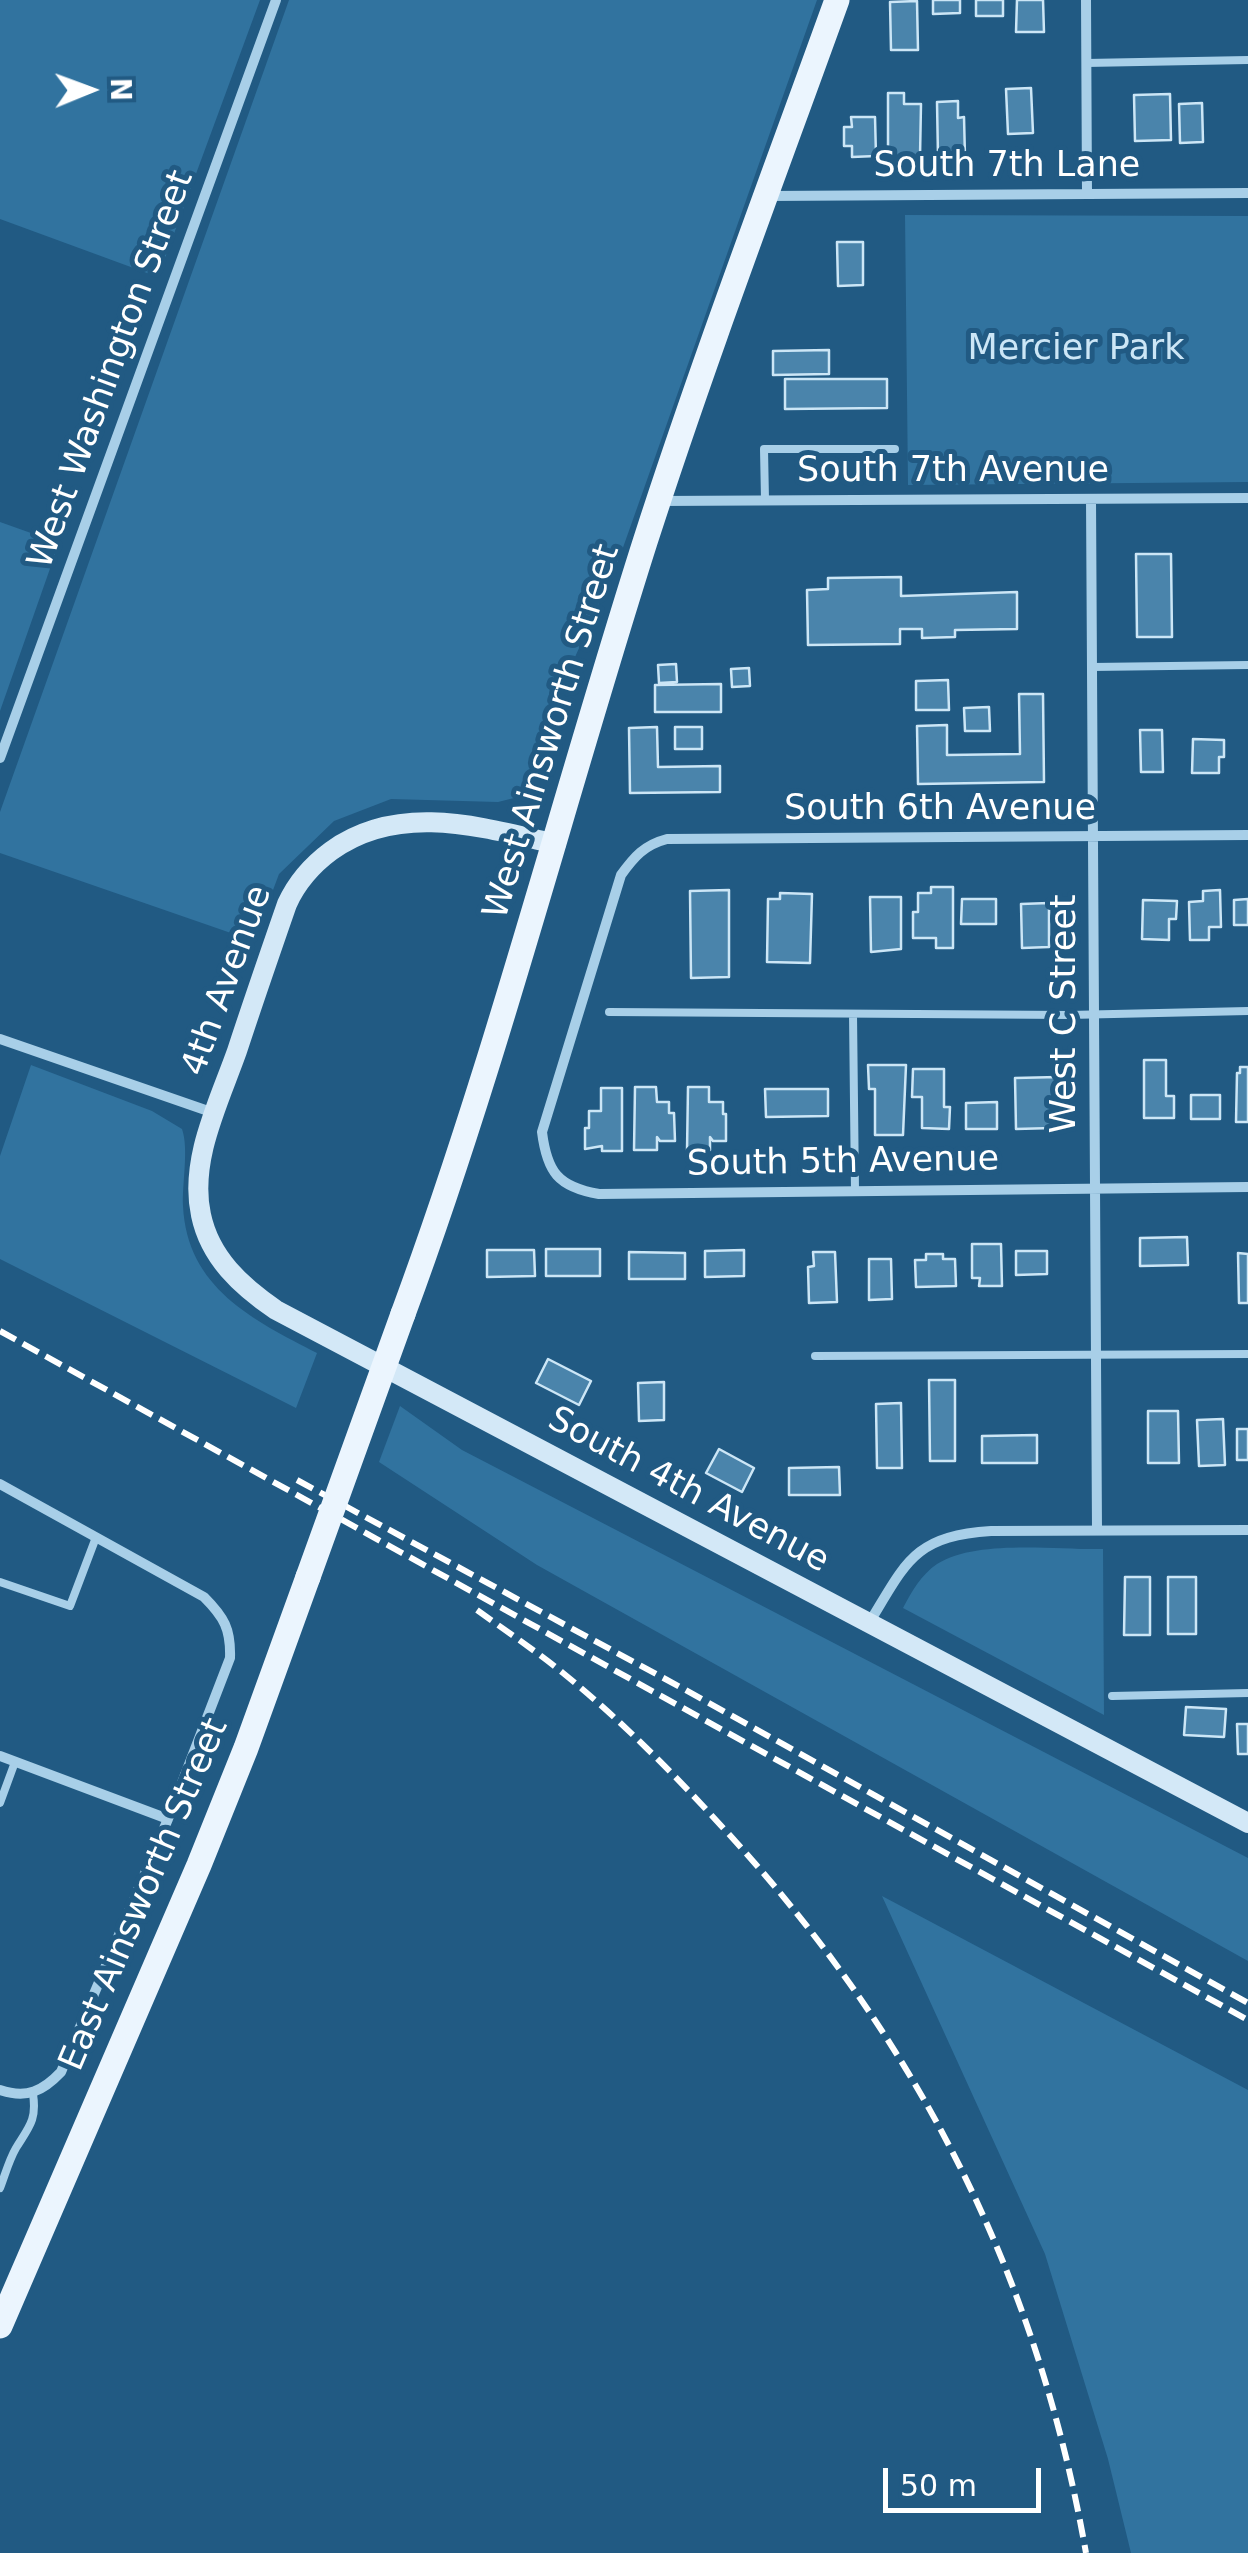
<!DOCTYPE html>
<html>
<head>
<meta charset="utf-8">
<style>
	body { margin:0 }
	#map { position:relative; width:1248px; height:2553px; overflow:hidden; background:#215a83; font-family:"DejaVu Sans",sans-serif }
	canvas { display:block }
	.north { position:absolute; left:40px; top:40px; width:100px; height:100px; -webkit-text-stroke:8px #215a83; paint-order:stroke; rotate:89deg; font-size:28px; font-weight:700; line-height:40px; text-align:center; color:#fff }
	.north::after { content:''; display:block; margin:auto; width:35px; height:45px; background:#fff; clip-path:polygon(50% 0,100% 100%,50% 72%,0 100%) }
	.scale { position:absolute; left:883px; top:2468px; width:158px; height:45px; box-sizing:border-box; border:5px solid #fff; border-top:0; padding-left:12px; font-size:30px; line-height:35px; white-space:nowrap; color:#fff; -webkit-text-stroke:8px #215a83; paint-order:stroke }
</style>
</head>
<body>
<div id="map">
<canvas width="1248" height="2553"></canvas>
<div class="north">N</div>
<div class="scale">50 m</div>
</div>
<script>
const ctx = document.querySelector('canvas').getContext('2d');
ctx.lineJoin = 'round';
function fill(path, color) {
  ctx.fillStyle = color;
  ctx.fill(path, 'evenodd');
}
function strokePath(path, color, width, dash) {
  ctx.strokeStyle = color;
  ctx.lineWidth = width;
  ctx.lineCap = dash ? 'butt' : 'round';
  ctx.setLineDash(dash || []);
  ctx.stroke(path);
}
function label(font, color, halo, rows, align = 'center') {
  ctx.font = font + ' "DejaVu Sans",sans-serif';
  ctx.lineWidth = 10;
  ctx.setLineDash([]);
  ctx.textBaseline = 'middle';
  ctx.strokeStyle = halo;
  ctx.fillStyle = color;
  for (const [text, x, y, turn = 0] of rows) {
    ctx.save();
    ctx.translate(x, y);
    ctx.rotate((+turn || 0) * Math.PI / 180);
    ctx.textAlign = isNaN(turn) ? turn : align;
    if (halo) ctx.strokeText(text, 0, 0);
    ctx.fillText(text, 0, 0);
    ctx.restore();
  }
}
fill(new Path2D(`
	M0,0H260L158,277L0,219Z
	M289,0H817L620,556L563,684L538,775L522,796L498,802L391,799L334,821L279,874L254,941L0,853V812Z
	M905,215L1248,216V482L908,485Z
	M0,522L59,543L0,711Z
	M31,1065L152,1111L182,1129C189,1149 182,1183 183,1206C187,1288 253,1320 317,1353L296,1408L0,1259V1156Z
	M400,1406L462,1450L1248,1858V1961L537,1565L379,1462Z
	M1103,1549L1104,1715L903,1608C912,1591 921,1575 937,1564C976,1539 1056,1550 1103,1549Z
	M882,1896L1248,2090V2553H1131L1108,2459L1045,2254Z`), '#31739f');
const building = new Path2D(`
	M933,0H960V13L933,14Z
	M976,0H1003V16H976Z
	M1017,0H1043L1044,32H1016Z
	M917,1L918,50H891L890,2Z
	M1031,88L1033,133L1008,134L1006,89Z
	M888,93H904V104H921L920,157H888Z
	M1170,94L1171,140L1135,141L1134,95Z
	M958,101V118L964,117L965,157H938L937,102Z
	M1202,103L1203,142L1180,143L1179,104Z
	M851,117H875L876,156L852,157V146H844V127H852Z
	M837,242H863V285L838,286Z
	M829,350V374L773,375V351Z
	M785,379H887V408L785,409Z
	M1136,554H1171L1172,637H1137Z
	M901,577V596L1017,592V629L955,630V637L922,638V629H900V644L808,645L807,590L828,589V578Z
	M676,664L677,682L659,683L658,665Z
	M749,668L750,686L732,687L731,669Z
	M948,680L949,710H916V681Z
	M721,684V712H655V685Z
	M1019,694H1043L1044,782L918,784L917,726L947,725V755L1020,754Z
	M989,707L990,731H965L964,708Z
	M657,727L658,767L720,766V792L630,793L629,728Z
	M675,727H702V749H675Z
	M1140,730H1162L1163,772H1141Z
	M1193,739L1224,740V757H1219V773H1192Z
	M931,887H953V948H936V938H913V912H918V893H931Z
	M729,890V977L691,978L690,891Z
	M1220,890L1221,927H1209V940H1190L1189,902L1203,901V891Z
	M780,893L812,894L810,963L767,962L768,899H780Z
	M870,897H901V949L871,952Z
	M962,899H996V924H961Z
	M1248,899V925H1234V900Z
	M1143,900L1177,901L1176,919H1169V940L1142,939Z
	M1049,903V947L1022,948L1021,904Z
	M1144,1060H1166V1096H1174V1118H1144Z
	M868,1065H906L903,1135H875V1089H869Z
	M1240,1067H1248V1122H1236L1237,1073H1240Z
	M913,1069H944V1107H950L949,1129L922,1128V1097H912Z
	M1058,1077L1059,1108H1052L1053,1128L1016,1129L1015,1078Z
	M635,1087H656L657,1102H669V1113H674L675,1141H660L657,1137V1150H634Z
	M688,1087H709V1102H723V1114H726V1141H713L710,1137V1150L687,1151Z
	M601,1088H622V1151H602V1146L585,1149V1128H589V1111H601Z
	M765,1089H828V1116L766,1117Z
	M1191,1095H1220V1119H1191Z
	M997,1102V1129H966V1103Z
	M1187,1237L1188,1265L1140,1266V1238Z
	M972,1244H1001L1002,1286H979L980,1278H972Z
	M546,1249H600V1276H546Z
	M487,1250H534L535,1276L487,1277Z
	M744,1250V1276L705,1277V1251Z
	M1016,1251H1047V1274L1016,1275Z
	M629,1252L685,1253V1279H629Z
	M813,1252H835L837,1302L809,1303L808,1267L814,1266Z
	M1238,1253L1248,1254V1303H1239Z
	M926,1254H943V1259H955L956,1286L916,1287L915,1260H926Z
	M869,1259H891L892,1299L869,1300Z
	M548,1359L591,1381L579,1405L536,1383Z
	M929,1380H955V1461H930Z
	M664,1382V1420L639,1421L638,1383Z
	M901,1403L902,1468H877L876,1404Z
	M1148,1411H1178L1179,1463H1148Z
	M1223,1419L1225,1465L1199,1466L1197,1420Z
	M1237,1429H1248V1460H1237Z
	M1037,1435V1463H982V1436Z
	M719,1449L754,1468L742,1492L706,1473Z
	M839,1467L840,1495H789V1468Z
	M1125,1577H1150V1635H1124Z
	M1168,1577H1196V1634H1168Z
	M1186,1707L1226,1709L1224,1737L1184,1735Z
	M1237,1724H1248V1754H1238Z`);
fill(building, '#4a84ab');
strokePath(building, '#cce6f6', 2.5);
strokePath(new Path2D(`
	M1086,63L1248,60
	M765,500L764,449H895
	M1092,667L1248,665
	M609,1012L1069,1015L1248,1011
	M853,1014L855,1191
	M815,1356L1248,1354
	M0,1582L70,1606L95,1540
	M1112,1696L1248,1693
	M0,1803L15,1762
	M0,2188C5,2175 9,2160 16,2148C29,2127 37,2120 33,2094`), '#a8cfe8', 8);
strokePath(new Path2D(`
	M1086,0L1087,194
	M769,196L1248,193
	M1091,499L1097,1530
	M659,501L1248,498
	M0,758L276,0
	M1248,835L667,839C644,845 634,857 621,875L542,1132C547,1172 558,1187 599,1194L1248,1187
	M0,1039L214,1113
	M0,1484L204,1597C224,1617 231,1629 230,1658L168,1819L61,2072C43,2091 27,2099 0,2090
	M869,1623C906,1563 913,1536 991,1531L1248,1530
	M0,1756L168,1819`), '#a8cfe8', 10);
strokePath(new Path2D(`
	M556,844C481,827 399,802 331,851C312,865 297,882 287,904C270,953 253,1002 237,1051C219,1102 189,1160 201,1215C210,1258 241,1286 276,1310L1248,1823`), '#d3e8f7', 20);
strokePath(new Path2D(`
	M403,1314C497,1060 563,799 645,542C704,359 772,180 837,0
	M0,2326L199,1865L246,1748L308,1577`), '#ebf5fe', 25);
strokePath(new Path2D(`
	M0,1331L1248,2020
	M297,1480L682,1688L1248,2003
	M477,1610C506,1631 536,1651 563,1673C622,1721 675,1775 726,1831C917,2039 1037,2274 1086,2553`), '#fff', 6, [18, 8]);
strokePath(new Path2D(`
	M308,1577L403,1314`), '#ebf5fe', 25);
label('35px', '#fff', '#215a83', [
	["South 7th Lane",1007,167],
	["West Washington Street",112,370,-70],
	["South 7th Avenue",953,472],
	["West Ainsworth Street",553,732,-73],
	["South 6th Avenue",940,810],
	["4th Avenue",228,981,-70],
	["West C Street",1066,1014,-90],
	["South 5th Avenue",843,1163,-1],
	["South 4th Avenue",688,1491,28],
	["East Ainsworth Street",145,1895,-67]
]);
label('35px', '#cce6f6', '#215a83', [
	["Mercier Park",1076,350]
]);
</script>
</body>
</html>
